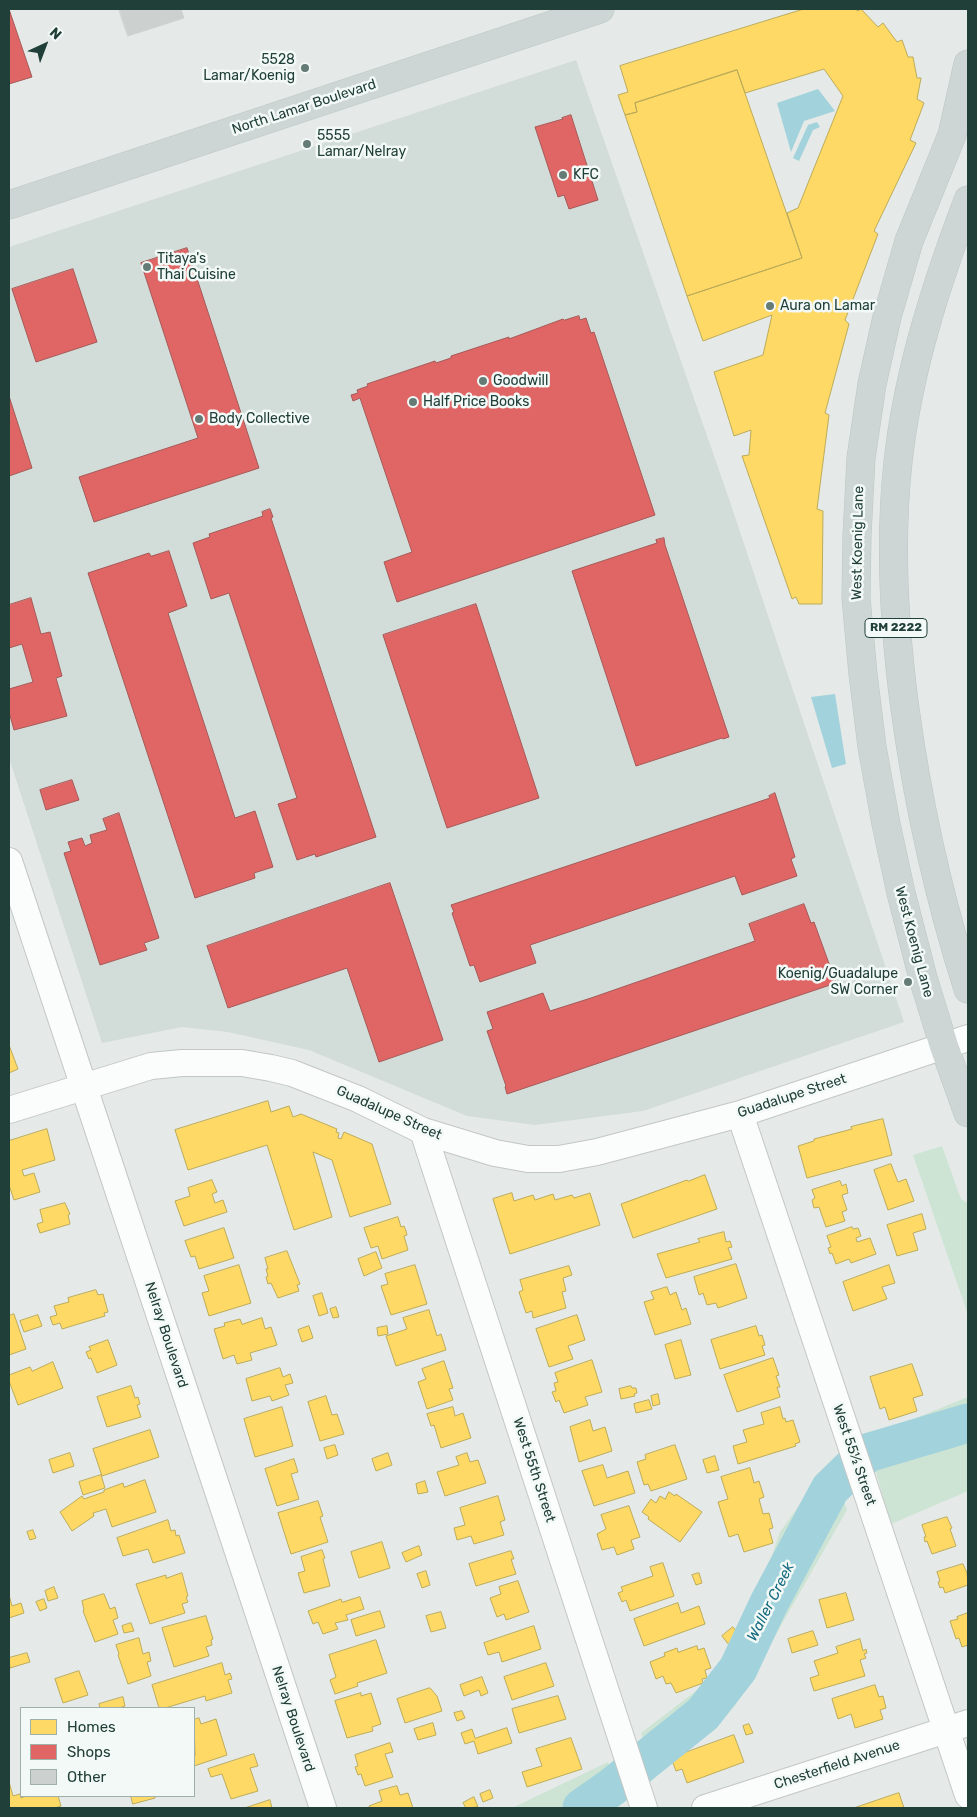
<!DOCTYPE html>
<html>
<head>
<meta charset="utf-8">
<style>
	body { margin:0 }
	#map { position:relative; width:977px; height:1817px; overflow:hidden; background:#e5eae8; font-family:Rubik,sans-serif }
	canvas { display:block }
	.frame { position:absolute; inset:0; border:10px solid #203f38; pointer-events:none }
	.legend { position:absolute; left:20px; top:1707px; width:175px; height:90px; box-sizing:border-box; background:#f3f9f6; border:1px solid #9fafaa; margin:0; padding:6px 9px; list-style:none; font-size:15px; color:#203f38 }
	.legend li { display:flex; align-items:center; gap:10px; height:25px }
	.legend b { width:25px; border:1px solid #9fafaa }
	.north { position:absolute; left:20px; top:20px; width:50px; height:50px; -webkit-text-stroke:4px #f3f9f6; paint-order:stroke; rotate:43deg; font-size:14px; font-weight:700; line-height:20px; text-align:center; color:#203f38 }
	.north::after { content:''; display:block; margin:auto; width:18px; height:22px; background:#203f38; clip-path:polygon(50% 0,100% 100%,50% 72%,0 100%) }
</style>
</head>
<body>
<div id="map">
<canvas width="977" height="1817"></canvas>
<div class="frame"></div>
<ul class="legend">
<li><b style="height:14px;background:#ffd966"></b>Homes</li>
<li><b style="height:14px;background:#e06666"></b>Shops</li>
<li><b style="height:14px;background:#ccd1cf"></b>Other</li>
</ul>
<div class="north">N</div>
</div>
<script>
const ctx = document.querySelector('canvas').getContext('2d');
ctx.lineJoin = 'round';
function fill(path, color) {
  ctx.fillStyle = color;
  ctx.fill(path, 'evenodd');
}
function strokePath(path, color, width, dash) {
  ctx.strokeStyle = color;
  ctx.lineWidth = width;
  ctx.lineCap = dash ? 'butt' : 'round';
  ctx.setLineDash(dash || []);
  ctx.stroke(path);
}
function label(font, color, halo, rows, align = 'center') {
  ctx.font = font + ' Rubik,sans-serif';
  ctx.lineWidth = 5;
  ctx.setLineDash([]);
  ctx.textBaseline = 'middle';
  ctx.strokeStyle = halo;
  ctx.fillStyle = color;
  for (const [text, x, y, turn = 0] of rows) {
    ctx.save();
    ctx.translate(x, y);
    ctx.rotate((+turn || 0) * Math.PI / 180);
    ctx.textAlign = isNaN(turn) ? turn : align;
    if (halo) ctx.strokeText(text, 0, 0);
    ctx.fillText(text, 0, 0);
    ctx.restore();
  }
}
fill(new Path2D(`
	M576,60L728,496L904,1022L643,1111L535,1125L467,1116L309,1050L228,1032L182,1027L102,1043L9,758V247Z`), '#d2dcd8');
fill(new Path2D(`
	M942,1146L961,1199L968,1203V1315L913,1155Z
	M968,1397V1491L891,1524L866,1438Z
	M830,1462L847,1510L735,1706L653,1770L641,1733L710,1680L744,1636L780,1532Z
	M608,1762L619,1800L610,1808H512Z`), '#cde4d4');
fill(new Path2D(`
	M818,89L835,111L804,121L791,152L777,103Z
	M817,122L820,127L813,130L799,161L793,158L808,125Z
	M835,694L846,764L832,768L811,697Z`), '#a2d2db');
const homes = new Path2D(`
	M804,9H855L858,11L861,9L878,27L883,23L897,42L902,40L908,57H913L917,78H921L917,99L924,103L910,140L916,143L874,231L878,234L845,320L849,324L825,413L829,415L817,509L823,511L822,604H799L796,597L792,599L742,456L749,455L751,430L734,436L714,372L763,355L772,315L703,341L687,296L802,258L787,213L798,208L843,96L824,69L745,93L737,70L635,103L637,112L625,115L618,95L628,92L620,66Z
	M737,70L802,258L687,296L625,115L637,112L635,103Z
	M9,1045L18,1069L9,1073Z
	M268,1101L271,1112L289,1106L293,1117L301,1114L337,1129L336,1132L339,1133L338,1138L341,1139L344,1132L372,1144L391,1204L350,1217L332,1160L313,1152L332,1217L294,1230L267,1145L188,1170L175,1130Z
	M883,1119L892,1155L807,1178L798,1146L814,1141V1139L852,1129L851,1127Z
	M47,1129L55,1160L22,1170L24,1176L34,1173L40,1192L14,1200L9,1185V1141Z
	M891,1164L898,1182L906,1179L914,1201L888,1210L874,1170Z
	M705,1175L717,1209L633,1238L621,1204L687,1180L688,1181Z
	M212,1180L217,1192L212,1194L215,1203L223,1200L227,1212L184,1226L175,1201L190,1196L188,1188Z
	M840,1181L842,1186L846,1184L848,1193L842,1195L847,1210L842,1212L845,1221L826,1227L819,1207L814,1208L812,1200L815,1198L812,1190Z
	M512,1193L514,1201L533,1195L535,1200L553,1194L555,1200L572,1195L574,1198L590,1193L600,1225L510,1254L493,1199Z
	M65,1203L70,1214L68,1215L70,1224L40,1233L37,1224L43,1222L40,1210Z
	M922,1214L926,1229L913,1233L918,1250L897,1256L887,1225Z
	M398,1217L401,1227L404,1226L406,1231L407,1235L404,1236L408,1250L382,1259L378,1246L371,1248L364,1228Z
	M852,1227L853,1229L858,1228L861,1236L856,1238L857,1242L870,1238L876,1254L851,1263L849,1259L836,1264L832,1253L830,1254L828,1248L831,1247L827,1236Z
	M224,1228L234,1258L199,1269L195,1256L191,1257L185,1241Z
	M724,1232L726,1242L730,1241L732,1247L728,1248L732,1259L666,1278L657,1254L700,1242L698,1239Z
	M287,1251L300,1284L297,1285L299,1291L278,1298L271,1283L268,1284L266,1277L268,1276L266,1269H268L265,1258Z
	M376,1252L382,1268L364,1276L358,1259Z
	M736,1264L747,1298L718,1308L716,1303L707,1305L703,1293L699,1295L694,1277Z
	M239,1265L251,1303L209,1316L202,1293L209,1291L204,1276Z
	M415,1265L427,1304L391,1315L381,1286L388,1284L385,1274Z
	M889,1265L895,1283L882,1287L887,1299L853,1311L843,1282Z
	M569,1266L572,1275L563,1278L566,1291L562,1292L566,1308L533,1318L532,1311L526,1313L519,1292L523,1290L520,1280Z
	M667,1287L670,1295L676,1292L682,1310L686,1308L691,1324L655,1335L644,1302L654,1299L651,1292Z
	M96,1290L98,1295L103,1294L108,1312L104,1313L105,1316L62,1329L60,1323L53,1325L50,1317L57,1315L54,1306L69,1302L68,1298Z
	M322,1293L328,1313L319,1316L313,1296Z
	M336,1307L339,1317L333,1318L330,1309Z
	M429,1310L437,1336L441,1334L446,1350L396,1366L386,1336L407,1329L403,1318Z
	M14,1314L26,1349L9,1355V1316Z
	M38,1315L42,1326L24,1332L20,1321Z
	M577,1315L585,1340L568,1346L573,1359L549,1367L536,1329Z
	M262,1318L265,1329L271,1327L277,1345L250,1353L252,1360L237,1364L234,1355L223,1359L214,1329L225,1326L224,1323L240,1319L242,1324Z
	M309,1326L313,1338L302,1342L298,1330Z
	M387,1326L388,1334L378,1336L377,1328Z
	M756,1326L759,1336L762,1335L765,1345L762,1346L765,1355L720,1369L711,1340Z
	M108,1340L117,1365L97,1373L91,1358L89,1359L86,1352L91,1350L89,1347Z
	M681,1340L691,1375L675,1379L665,1345Z
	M773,1358L779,1375L776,1376L780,1387H777L780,1397L737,1412L724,1375Z
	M592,1360L602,1392L585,1397L588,1405L564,1413L559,1400L556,1402L552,1392L556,1391L554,1383L558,1382L555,1373Z
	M444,1361L453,1388L449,1389L453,1400L427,1409L418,1382L426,1379L422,1369Z
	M53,1362L63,1388L18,1405L9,1381V1375L30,1367L32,1371Z
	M912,1364L923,1395L913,1398L917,1411L889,1420L885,1407L880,1409L870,1377Z
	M280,1368L283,1377L290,1374L293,1383L285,1385L289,1395L272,1401L270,1396L252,1401L246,1379Z
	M131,1386L135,1398L138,1397L140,1404L137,1405L141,1417L107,1427L97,1397Z
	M631,1386L632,1388H636L637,1393L634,1394L635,1396L621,1399L619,1389Z
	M658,1394L660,1404L653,1406L651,1396Z
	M326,1396L332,1415L337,1414L344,1434L320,1441L308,1402Z
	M649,1400L652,1409L636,1413L634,1404Z
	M282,1407L293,1446L255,1457L244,1419Z
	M453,1407L455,1416L463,1413L471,1438L441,1448L434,1425L431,1426L427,1414Z
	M780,1407L783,1419L785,1418L786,1422L793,1420L800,1442L795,1444L796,1446L738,1464L733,1446L747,1442L743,1430L764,1424L761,1413Z
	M590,1420L593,1431L605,1427L612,1451L579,1462L570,1427Z
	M150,1430L159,1457L102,1476L93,1449Z
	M335,1445L338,1455L327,1459L324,1448Z
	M675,1445L687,1479L651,1491L648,1484L644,1485L637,1462L646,1459L645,1455Z
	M70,1453L74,1466L53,1473L49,1460Z
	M388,1453L392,1465L376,1471L372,1459Z
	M467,1453L470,1462L478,1460L486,1483L445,1496L437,1472L459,1465L456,1457Z
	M715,1456L719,1470L707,1473L703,1460Z
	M294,1459L298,1472L291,1474L299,1499L277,1506L265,1469Z
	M603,1465L607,1478L628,1471L635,1493L594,1506L582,1471Z
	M750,1468L754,1483L759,1481L764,1497L759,1499L763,1514L769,1513L773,1528L769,1529L773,1543L744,1552L738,1534L729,1537L718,1502L728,1499L721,1477Z
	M101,1475L105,1488L83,1495L79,1482Z
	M145,1480L156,1512L112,1527L106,1509L93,1513L94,1516L72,1531L60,1512L82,1496L84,1499L104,1492V1490L123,1483L124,1487Z
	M425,1481L428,1492L418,1494L416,1484Z
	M669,1492L675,1496L676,1494L702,1512L680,1542L648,1519L649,1517L642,1512L651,1499L656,1503L660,1496L665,1499Z
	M498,1496L505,1520L500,1522L504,1535L474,1544L471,1536L457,1540L454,1528L465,1525L460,1508Z
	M318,1501L323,1516L320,1517L328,1542L291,1554L278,1513Z
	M629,1506L640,1537L631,1540L634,1549L617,1555L614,1547L602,1550L597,1534L606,1529L601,1515Z
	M947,1517L952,1528L950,1529L956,1546L932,1554L927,1541L925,1542L924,1537H926L922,1525Z
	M168,1520L171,1531L175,1530L176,1536L179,1535L185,1553L153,1563L148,1549L123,1556L117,1538Z
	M33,1530L36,1538L30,1540L27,1532Z
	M382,1542L390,1568L359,1578L351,1552Z
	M419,1546L422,1555L406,1562L402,1553Z
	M322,1550L325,1558L323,1559L330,1586L304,1593L298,1573L305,1571L301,1557Z
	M511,1551L514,1559H511L516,1574L476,1586L469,1564Z
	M663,1563L674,1596L630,1611L626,1600L622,1602L618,1593L623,1591L621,1587L653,1576L650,1567Z
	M963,1564L967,1573L968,1585L945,1593L943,1587L940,1588L938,1582L940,1581L937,1572Z
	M426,1571L430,1585L422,1588L417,1574Z
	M182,1573L188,1596L186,1597L188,1602L182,1604L185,1613L150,1624L136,1584L166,1575V1578Z
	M699,1573L702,1583L696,1585L692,1575Z
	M518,1581L529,1612L506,1620L504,1614L497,1617L490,1598L501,1594L499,1587Z
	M54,1587L58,1598L48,1601L45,1591Z
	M846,1593L854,1620L827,1628L819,1600Z
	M104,1594L110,1609L115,1607L118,1618L113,1620L118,1634L95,1642L83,1611L84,1610L82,1601Z
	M9,1595L12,1606L21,1603L24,1613L9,1618Z
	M360,1597L364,1609L346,1615L348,1620L335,1623L338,1629L323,1634L318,1622L313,1624L308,1611L341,1599L342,1602Z
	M44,1599L47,1608L40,1611L36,1602Z
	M678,1603L681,1613L699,1606L705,1624L644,1646L634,1619Z
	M380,1611L385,1627L356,1636L351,1620Z
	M441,1612L446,1628L431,1632L426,1616Z
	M968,1613V1645L962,1647L959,1638L956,1639L950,1621L958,1619L957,1617Z
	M206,1616L213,1639L211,1640L212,1645L206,1647L209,1656L174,1667L162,1628Z
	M131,1623L134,1631L124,1633L122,1626Z
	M534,1626L541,1649L502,1662L499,1652L488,1655L484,1643Z
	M733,1627L740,1636L729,1645L722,1636Z
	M813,1631L818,1645L792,1653L788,1639Z
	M139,1638L143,1654L149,1652L151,1661L147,1662L151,1676L128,1684L118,1655L119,1654L116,1645Z
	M860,1639L863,1651L866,1649L867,1653L864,1654L866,1658L860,1660L865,1676L814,1691L810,1678L819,1675L814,1661L838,1653L836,1647Z
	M376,1640L387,1673L357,1683L358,1686L335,1694L330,1680L336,1677L329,1655Z
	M697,1646L698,1650L704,1648L711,1668L705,1670L707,1678L702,1679L703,1683L676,1693L671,1683L666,1684L663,1676L656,1679L650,1662L665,1656L664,1653L677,1648L678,1652Z
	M27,1653L30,1662L10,1668L9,1658Z
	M222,1663L225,1675L230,1673L232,1679L228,1680L232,1693L206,1701L205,1696L165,1708H159L152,1685Z
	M546,1663L554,1686L512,1700L504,1677Z
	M79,1671L88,1695L63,1703L55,1679Z
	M482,1677L488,1693L481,1696L479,1690L464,1696L460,1685Z
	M875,1685L879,1697L883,1696L886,1708L880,1710L883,1719L855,1728L851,1714L838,1719L832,1699Z
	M430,1688L437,1696L442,1711L405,1723L397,1699Z
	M361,1693V1696L371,1693L381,1724L372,1727L373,1731L347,1738L335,1701Z
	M558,1696L566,1719L519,1733L512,1709Z
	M123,1697L125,1706L119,1708H100L99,1704Z
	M462,1711L465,1718L457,1721L454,1713Z
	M199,1718L201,1724L216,1719L227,1755L194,1766V1757L195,1756L194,1720Z
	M433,1723L436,1735L418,1740L414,1729Z
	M749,1724L753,1733L746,1735L743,1726Z
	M507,1728L512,1743L478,1754L474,1741L465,1744L461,1733L472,1729L475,1738Z
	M734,1735L744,1762L687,1783L682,1769L676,1771L671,1758Z
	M571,1738L582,1769L527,1787L522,1772L542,1766L536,1749Z
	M390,1743L393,1752L385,1754L393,1777L365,1786L361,1774L358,1775L355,1767L358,1766L355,1755Z
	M254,1754L258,1766L250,1768L258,1791L231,1799L222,1774L211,1777L208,1769Z
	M9,1782L13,1796L20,1794L21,1798L26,1796H58L61,1806L55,1808H9Z
	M397,1786L400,1795L408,1793L413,1808H370L369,1806L382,1801L379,1791Z
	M490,1790L493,1798L483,1802L480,1794Z
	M899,1793L904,1808H854Z
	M131,1796H155V1798L133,1804Z
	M474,1797L478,1807L466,1808L463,1803Z
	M270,1800L272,1808H245Z`);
fill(homes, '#ffd966');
strokePath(homes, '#bcab58', 1);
const shops = new Path2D(`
	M9,9L32,77L9,84Z
	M571,115L598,200L569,209L564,195L558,197L535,127L563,119L562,118Z
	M187,248L259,468L94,522L79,477L198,438L141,263Z
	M73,269L97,342L36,362L12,289Z
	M579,316L580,320L586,318L591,333L594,332L655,515L397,602L384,562L412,552L360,398L353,401L351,395L358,393L357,390L368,386L367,384L435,361L436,363L451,358V356L509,337V339L563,319L564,320Z
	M9,396L32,468L9,476Z
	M270,509L273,517L271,518L376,837L316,857L315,854L297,860L278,804L297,798L229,593L211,599L193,543L210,537L209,534L263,516L262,512Z
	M664,538L665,545L729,737L723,739L722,738L636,766L572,571L657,543L656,540Z
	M169,551L187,606L168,613L235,818L255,811L273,867L254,873L255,878L195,898L88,573L149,553L151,556Z
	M31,598L41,634L50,632L62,676L56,678L67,716L14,730L9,712V689L33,682L22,644L9,648V605Z
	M476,604L539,798L447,828L383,635Z
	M72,780L79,800L46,810L40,790Z
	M775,793L795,857L791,859L797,876L742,895L735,876L530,945L536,963L480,982L474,965L470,966L452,913L454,912L451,905L770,798L769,796Z
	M119,813L159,938L144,943L147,950L100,965L64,853L71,851L68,842L82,838L85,846L92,843L90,835L107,830L103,819Z
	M390,883L443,1040L379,1062L347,968L228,1008L207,946Z
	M804,904L811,923L814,922L836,983L507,1094L505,1087L506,1086L487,1031L493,1029L487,1012L543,993L550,1011L591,998L755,941L749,924Z`);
fill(shops, '#e06666');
strokePath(shops, '#a65a58', 1);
strokePath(new Path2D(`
	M582,1808L612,1787L703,1714L738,1669L769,1603L830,1489L867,1453L968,1423`), '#a2d2db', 39);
const building = new Path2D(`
	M119,9H181L184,18L128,36Z`);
fill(building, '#ccd1cf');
strokePath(building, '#cdd3d1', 1);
const minor = new Path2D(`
	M9,861L323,1808
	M9,1110L151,1066L182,1063H242L271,1068L292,1073L358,1099L423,1131L495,1153L528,1159H559L597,1152L740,1114L968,1038
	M740,1114L968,1795
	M423,1131L644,1808
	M705,1808L968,1723`);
const major = new Path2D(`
	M968,64L952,135L909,241L887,317L872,384L861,458L857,535L856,598L863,674L872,747L886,824L901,893L923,978L944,1046L968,1113
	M968,200C936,285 908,371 898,462C889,544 894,627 905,709C918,804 939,898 968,989
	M9,205L600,9`);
strokePath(minor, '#c2c7c5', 28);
strokePath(major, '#bcc6c4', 29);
strokePath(minor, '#fbfcfc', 26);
strokePath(major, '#cdd6d4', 28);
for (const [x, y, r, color] of [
	[305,68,5,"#657b76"],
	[307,144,5,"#657b76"],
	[563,175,5,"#657b76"],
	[147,267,5,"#657b76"],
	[770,306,5,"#657b76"],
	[483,381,5,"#657b76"],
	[413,402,5,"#657b76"],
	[199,419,5,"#657b76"],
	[908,982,5,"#657b76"]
]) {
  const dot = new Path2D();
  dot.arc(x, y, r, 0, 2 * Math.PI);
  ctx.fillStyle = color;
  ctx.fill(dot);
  strokePath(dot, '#f3f9f6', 2);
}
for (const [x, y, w] of [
	[896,628,62]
]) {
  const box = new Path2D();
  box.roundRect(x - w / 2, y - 9.5, w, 19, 4);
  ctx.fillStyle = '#f3f9f6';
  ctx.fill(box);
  strokePath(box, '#203f38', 1);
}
label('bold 12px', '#203f38', null, [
	["RM 2222",896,628]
]);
label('14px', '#203f38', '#f3f9f6', [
	["5528",295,60,"right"],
	["Lamar/Koenig",295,76,"right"],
	["5555",317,136],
	["Lamar/Nelray",317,152],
	["KFC",573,175],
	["Titaya's",157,259],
	["Thai Cuisine",157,275],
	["Aura on Lamar",780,306],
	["Goodwill",493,381],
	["Half Price Books",423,402],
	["Body Collective",209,419],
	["Koenig/Guadalupe",898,974,"right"],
	["SW Corner",898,990,"right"]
], 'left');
label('14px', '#203f38', '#f3f9f6', [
	["North Lamar Boulevard",304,107,-18],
	["West Koenig Lane",858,543,-89],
	["West Koenig Lane",914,942,75],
	["Guadalupe Street",792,1096,-18],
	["Guadalupe Street",389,1113,24],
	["Nelray Boulevard",166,1335,72],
	["West 55½ Street",854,1455,71],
	["West 55th Street",534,1470,72],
	["Nelray Boulevard",293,1719,72],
	["Chesterfield Avenue",837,1765,-18]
]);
label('italic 15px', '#166c80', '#f3f9f6', [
	["Waller Creek",771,1602,-63]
]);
</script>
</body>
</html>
